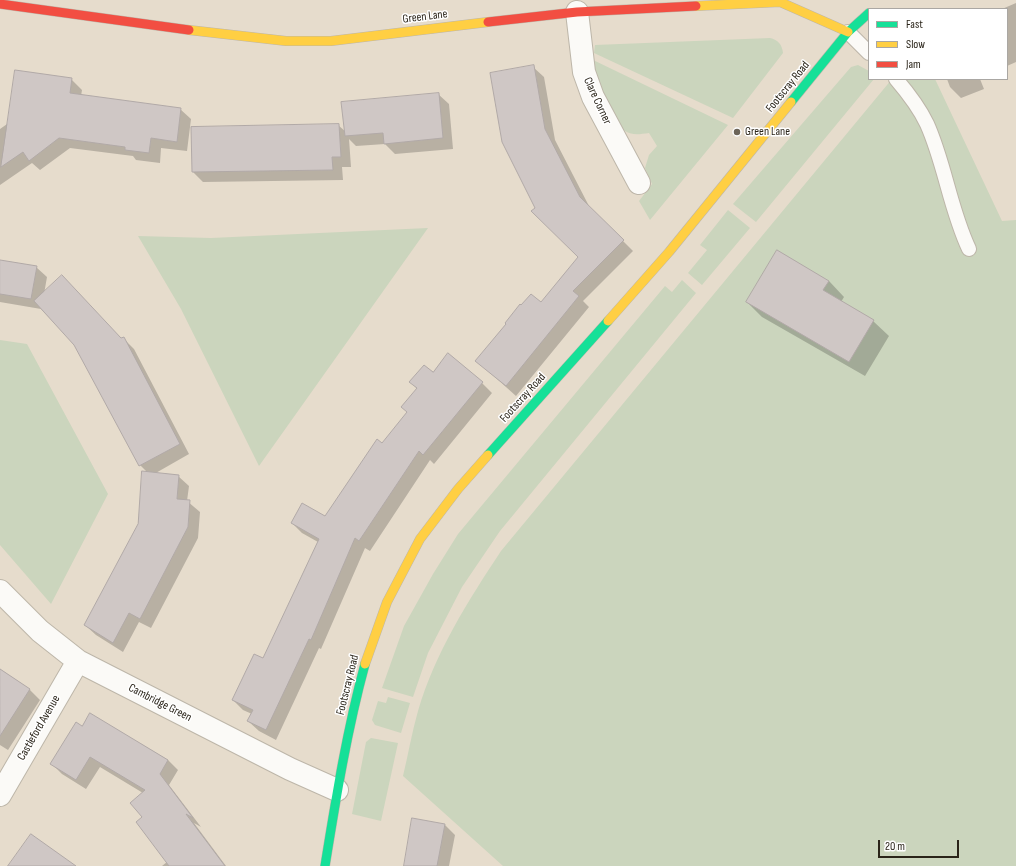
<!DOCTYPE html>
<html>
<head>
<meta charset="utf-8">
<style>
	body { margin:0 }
	#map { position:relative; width:1016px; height:866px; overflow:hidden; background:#e6dccc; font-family:"Sofia Sans Condensed",sans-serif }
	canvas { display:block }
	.legend { position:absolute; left:868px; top:8px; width:140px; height:72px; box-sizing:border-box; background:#fff; border:1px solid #aaa7a3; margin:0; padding:5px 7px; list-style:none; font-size:12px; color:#2a2419 }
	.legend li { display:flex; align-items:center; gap:8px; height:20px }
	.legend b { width:20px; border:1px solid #aaa7a3 }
	.scale { position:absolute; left:878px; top:840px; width:81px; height:18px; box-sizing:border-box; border:2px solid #2a2419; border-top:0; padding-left:5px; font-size:12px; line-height:14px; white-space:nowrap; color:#2a2419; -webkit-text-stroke:3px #fff; paint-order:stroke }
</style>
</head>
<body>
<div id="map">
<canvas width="1016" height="866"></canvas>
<ul class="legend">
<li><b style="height:5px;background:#16e098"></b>Fast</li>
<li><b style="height:5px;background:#ffcf43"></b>Slow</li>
<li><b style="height:5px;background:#f24e42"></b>Jam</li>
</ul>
<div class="scale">20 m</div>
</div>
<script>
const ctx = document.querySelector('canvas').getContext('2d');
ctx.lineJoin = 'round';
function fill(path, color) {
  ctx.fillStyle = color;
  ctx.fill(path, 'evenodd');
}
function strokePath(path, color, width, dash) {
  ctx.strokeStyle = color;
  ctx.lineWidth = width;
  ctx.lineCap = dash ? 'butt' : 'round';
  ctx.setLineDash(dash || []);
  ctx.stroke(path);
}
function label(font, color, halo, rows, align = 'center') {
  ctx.font = font + ' "Sofia Sans Condensed",sans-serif';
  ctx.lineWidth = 3;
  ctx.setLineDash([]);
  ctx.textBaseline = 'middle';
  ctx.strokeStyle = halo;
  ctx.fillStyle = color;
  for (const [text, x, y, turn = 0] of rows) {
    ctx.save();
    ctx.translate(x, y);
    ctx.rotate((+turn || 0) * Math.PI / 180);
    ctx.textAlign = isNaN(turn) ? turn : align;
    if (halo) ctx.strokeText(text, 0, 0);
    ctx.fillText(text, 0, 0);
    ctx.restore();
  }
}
fill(new Path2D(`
	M770,38C778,40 782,44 783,53L733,118L594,53L595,45Z
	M591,59L728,125L650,220L639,201L652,184L645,168L649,155L657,146L649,133C640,134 633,136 625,131C608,120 594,78 591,59Z
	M858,65L869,71V79H874L756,222L733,204L851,67Z
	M892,79H935L1002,221L1016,220V866H503L403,776C408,755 412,732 418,711C435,653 468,601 501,551Z
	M728,210L750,228L702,285L688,273L707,250L700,245Z
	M428,228L259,466L181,309L138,236L211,238Z
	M682,280L696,293L500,531L462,587L428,653L413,697L382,688L404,626L433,574L458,534L665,286L672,292Z
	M0,340L27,344L108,494L51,604L0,545Z
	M388,697L410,703L401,733L375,725L372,720L378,701L386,703Z
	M371,738L398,743L381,821L352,814L366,742Z`), '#cbd5bd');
fill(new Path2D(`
	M1016,3V62L1007,66V9H1002Z
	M533,67L544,77L555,140L590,208L633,251L583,301L589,307L516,396L477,361L507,324L542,304L579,257L537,208Z
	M71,79L82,90L81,96L180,109L191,119L187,151L161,148L160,163L136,160L133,156L70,148L40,170L32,163L0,185V129Z
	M947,79H980L984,89L961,98L950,87Z
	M438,94L449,104L453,149L395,154L385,144L356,146L349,139L351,167H342L343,180L203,182L193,172L338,125L346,132Z
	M0,261L36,267L47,277L44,294L121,339L123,338L134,349L189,454L154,474L178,476L189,486L187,501L200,512L198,538L151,628L139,622L123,652L96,635L85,625L139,525L148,473L140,465L75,344L41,309L0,302Z
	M829,281L844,297L841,302L873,321L889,336L865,376L762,317L747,302Z
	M433,373L482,383L492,393L434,464L430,460L370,551L365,548L321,649L319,648L276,740L259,731L248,721L252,714L243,710L233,700L263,660L318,542L302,533L292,523L325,518L408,412L417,389L411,382Z
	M0,669L30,690L40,700L8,750L0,745Z
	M90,714L168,760L178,770L169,785L201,827L194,823L226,866H162L167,862L143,817V793L100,767L86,789L62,774L52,764L83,727Z
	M444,824L455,835L449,866H406Z`), '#0003');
const building = new Path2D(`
	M534,65L545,129L580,197L624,240L573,291L579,296L506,386L475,361L506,324L505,323L520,304L521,305L531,294L541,302L578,257L531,211L535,208L502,142L490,73Z
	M15,70L72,78L70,93L181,108L177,142L151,138L149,153L125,150V147L59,138L29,161L23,152L1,167Z
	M439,93L443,138L384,144L383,133L345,136L341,102Z
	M339,124L341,157H332L333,170L192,172L191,127Z
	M777,250L829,281L823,290L874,320L849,362L746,302Z
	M0,260L37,266L31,299L0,294Z
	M62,275L121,338L124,337L180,444L139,466L74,345L34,301Z
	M448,353L483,382L423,455L419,451L359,541L355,538L311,640L309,639L266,730L247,721L253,710L232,700L254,654L263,658L319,539L291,523L302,503L325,516L377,439L382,443L407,412L401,407L417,388L409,382L424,365L433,372Z
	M142,471L179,475L177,499L190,500L188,527L140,619L129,613L113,643L84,625L138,524Z
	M0,669L30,689L0,736Z
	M90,713L168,760L160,774L193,818L186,814L225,866H169L136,822L142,817L130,803L145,790L90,757L76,780L50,764L76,722L82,726Z
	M412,818L445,824L437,866H404Z
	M31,834L76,866H8Z`);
fill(building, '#cfc7c5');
strokePath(building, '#b1a9a7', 1);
const lane = new Path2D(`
	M848,32L869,53
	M896,79C908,93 919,107 927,124C945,164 950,209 969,249`);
const street = new Path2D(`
	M577,12L584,72L593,97L639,183
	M0,591L40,631L78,661L290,769L337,790
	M0,795L78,661`);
const fast = new Path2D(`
	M791,102L848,32L869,13
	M488,455L608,321
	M325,866C336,798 347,730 365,664`);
const slow = new Path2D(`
	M696,6L780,2L848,32
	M189,30L286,41H331L488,22
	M608,321L669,252L791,102
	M365,664L387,602L420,539L458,489L488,455`);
const jam = new Path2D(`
	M0,4L189,30
	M488,22L577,12L696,6`);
strokePath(lane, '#bdb6a9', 16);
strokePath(street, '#bdb6a9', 24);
strokePath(fast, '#bdb6a9', 10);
strokePath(slow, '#bdb6a9', 10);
strokePath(jam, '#bdb6a9', 10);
strokePath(lane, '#fbfaf7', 14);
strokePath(street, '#fbfaf7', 22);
strokePath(fast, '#16e098', 9);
strokePath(slow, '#ffcf43', 9);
strokePath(jam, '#f24e42', 9);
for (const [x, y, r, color] of [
	[737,132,4,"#6c6458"]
]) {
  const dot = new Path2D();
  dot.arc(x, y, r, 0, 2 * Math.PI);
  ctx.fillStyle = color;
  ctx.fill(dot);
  strokePath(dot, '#fff', 1.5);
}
label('12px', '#2a2419', '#fff', [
	["Green Lane",425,17,-7],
	["Footscray Road",788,87,-51],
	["Clare Corner",597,101,65],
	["Footscray Road",523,398,-48],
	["Footscray Road",348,685,-76],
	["Cambridge Green",160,703,27],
	["Castleford Avenue",39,728,-60]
]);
label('12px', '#2a2419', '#fff', [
	["Green Lane",745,132]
], 'left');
</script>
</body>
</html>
